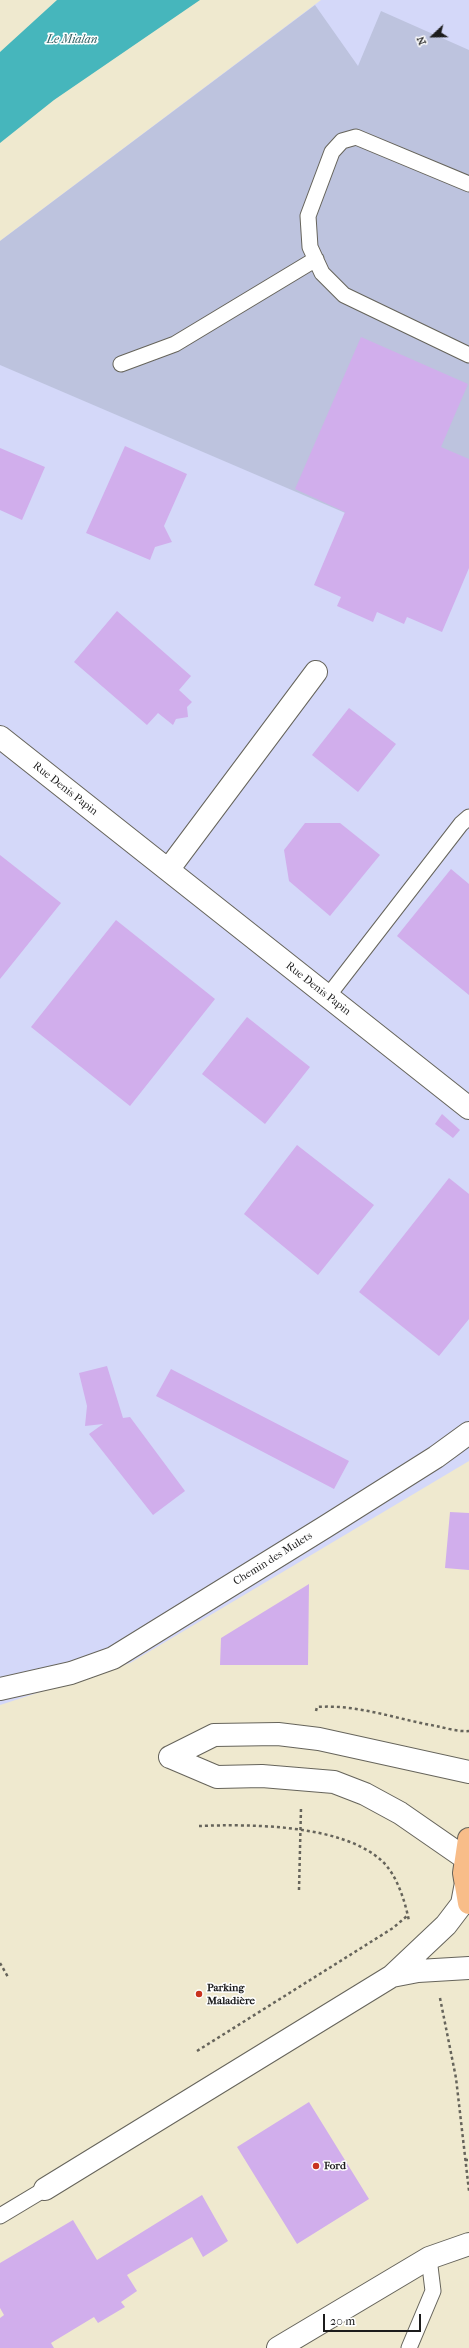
<!DOCTYPE html>
<html>
<head>
<meta charset="utf-8">
<style>
	body { margin:0 }
	#map { position:relative; width:469px; height:2348px; overflow:hidden; background:#efe9cf; font-family:"IM FELL French Canon",serif }
	canvas { display:block }
	.north { position:absolute; left:413px; top:16px; width:40px; height:40px; -webkit-text-stroke:3px #fff; paint-order:stroke; rotate:248deg; font-size:11px; font-weight:700; line-height:16px; text-align:center; color:#1c1c1c }
	.north::after { content:''; display:block; margin:auto; width:14px; height:18px; background:#1c1c1c; clip-path:polygon(50% 0,100% 100%,50% 72%,0 100%) }
	.scale { position:absolute; left:323px; top:2314px; width:98px; height:18px; box-sizing:border-box; border:2px solid #1c1c1c; border-top:0; padding-left:5px; font-size:12px; line-height:14px; white-space:nowrap; color:#1c1c1c; -webkit-text-stroke:3px #fff; paint-order:stroke }
</style>
</head>
<body>
<div id="map">
<canvas width="469" height="2348"></canvas>
<div class="north">N</div>
<div class="scale">20 m</div>
</div>
<script>
const ctx = document.querySelector('canvas').getContext('2d');
ctx.lineJoin = 'round';
function fill(path, color) {
  ctx.fillStyle = color;
  ctx.fill(path, 'evenodd');
}
function strokePath(path, color, width, dash) {
  ctx.strokeStyle = color;
  ctx.lineWidth = width;
  ctx.lineCap = dash ? 'butt' : 'round';
  ctx.setLineDash(dash || []);
  ctx.stroke(path);
}
function label(font, color, halo, rows, align = 'center') {
  ctx.font = font + ' "IM FELL French Canon",serif';
  ctx.lineWidth = 3;
  ctx.setLineDash([]);
  ctx.textBaseline = 'middle';
  ctx.strokeStyle = halo;
  ctx.fillStyle = color;
  for (const [text, x, y, turn = 0] of rows) {
    ctx.save();
    ctx.translate(x, y);
    ctx.rotate((+turn || 0) * Math.PI / 180);
    ctx.textAlign = isNaN(turn) ? turn : align;
    if (halo) ctx.strokeText(text, 0, 0);
    ctx.fillText(text, 0, 0);
    ctx.restore();
  }
}
fill(new Path2D(`
	M321,0H469V1461L130,1663L0,1705V241Z`), '#d4d8f9');
fill(new Path2D(`
	M315,5L358,66L381,11L469,50V566L0,365V241Z`), '#bdc3de');
fill(new Path2D(`
	M57,0H200L54,100L0,143V52Z`), '#46b6bc');
fill(new Path2D(`
	M361,337L468,384L441,447L469,459V568L442,632L407,617L404,624L377,612L373,622L337,606L341,597L314,585L345,512L295,489Z
	M125,446L187,474L164,526L172,542L155,547L150,560L86,533Z
	M0,448L45,467L22,520L0,510Z
	M117,611L191,676L179,690L192,702L187,707L188,717L176,719L173,725L158,713L147,725L74,662Z
	M349,708L396,744L358,792L312,755Z
	M305,823H340L380,855L330,916L289,881L284,850Z
	M0,855L61,903L0,979Z
	M451,869L469,884V995L397,936Z
	M116,920L215,999L130,1106L31,1027Z
	M247,1017L310,1067L265,1124L202,1074Z
	M442,1114L460,1130L453,1138L435,1124Z
	M297,1145L374,1205L318,1275L244,1214Z
	M449,1178L469,1194V1319L439,1356L359,1292Z
	M107,1366L123,1418L130,1417L185,1491L153,1515L89,1434L103,1424L85,1426L87,1406L79,1373Z
	M171,1369L349,1461L334,1489L156,1396Z
	M450,1512L469,1513V1570L445,1568Z
	M309,1584L308,1665H220L221,1638Z
	M309,2102L369,2199L297,2244L237,2147Z
	M202,2195L228,2241L203,2257L192,2237L127,2275L137,2291L121,2302L125,2307L98,2323L94,2317L51,2343L54,2348H0V2318L4,2315L0,2308V2263L73,2220L97,2260Z`), '#d1aeec');
const lane = new Path2D(`
	M469,184L356,137L342,141L332,152L308,216L310,247L322,273L344,295L469,355
	M121,364L175,344L316,259
	M328,996L461,824L469,817
	M0,2216L45,2189
	M409,2348L433,2291L429,2258`);
const street = new Path2D(`
	M0,737L469,1108
	M168,870L316,672
	M0,1689L71,1673L113,1658L325,1527L436,1457L469,1433
	M170,1757L217,1777L262,1776L334,1782L365,1794L400,1813L465,1858
	M170,1757L214,1735L278,1734L319,1739L469,1772
	M392,1976L418,1971L469,1968
	M45,2189L392,1976L446,1925L462,1904L465,1888
	M278,2348L429,2258L469,2244`);
const primary = new Path2D(`
	M469,1839L464,1873L469,1903`);
strokePath(lane, '#66645b', 17);
strokePath(street, '#66645b', 24);
strokePath(primary, '#66645b', 24);
strokePath(new Path2D(`
	M316,1711L317,1707C357,1704 396,1719 436,1726C446,1728 458,1732 469,1731
	M199,1826C250,1824 342,1824 382,1861C397,1875 405,1901 409,1921
	M299,1890L301,1808
	M0,1963L8,1977
	M440,1998L456,2078L469,2191
	M197,2051L393,1928L407,1916
	M465,2160H469`), '#66645b', 2.5, [3, 3]);
strokePath(lane, '#fff', 15);
strokePath(street, '#fff', 22);
strokePath(primary, '#f8bd89', 22);
for (const [x, y, r, color] of [
	[199,1994,4,"#c8321e"],
	[316,2166,4,"#c8321e"]
]) {
  const dot = new Path2D();
  dot.arc(x, y, r, 0, 2 * Math.PI);
  ctx.fillStyle = color;
  ctx.fill(dot);
  strokePath(dot, '#fff', 1.5);
}
label('11px', '#1c1c1c', '#fff', [
	["Rue Denis Papin",65,789,38],
	["Rue Denis Papin",318,989,38],
	["Chemin des Mulets",273,1559,-32]
]);
label('bold 11px', '#1c1c1c', '#fff', [
	["Parking",207,1988],
	["Maladière",207,2001],
	["Ford",324,2166]
], 'left');
label('italic 12px', '#2f6164', '#fff', [
	["Le Mialan",72,40]
]);
</script>
</body>
</html>
